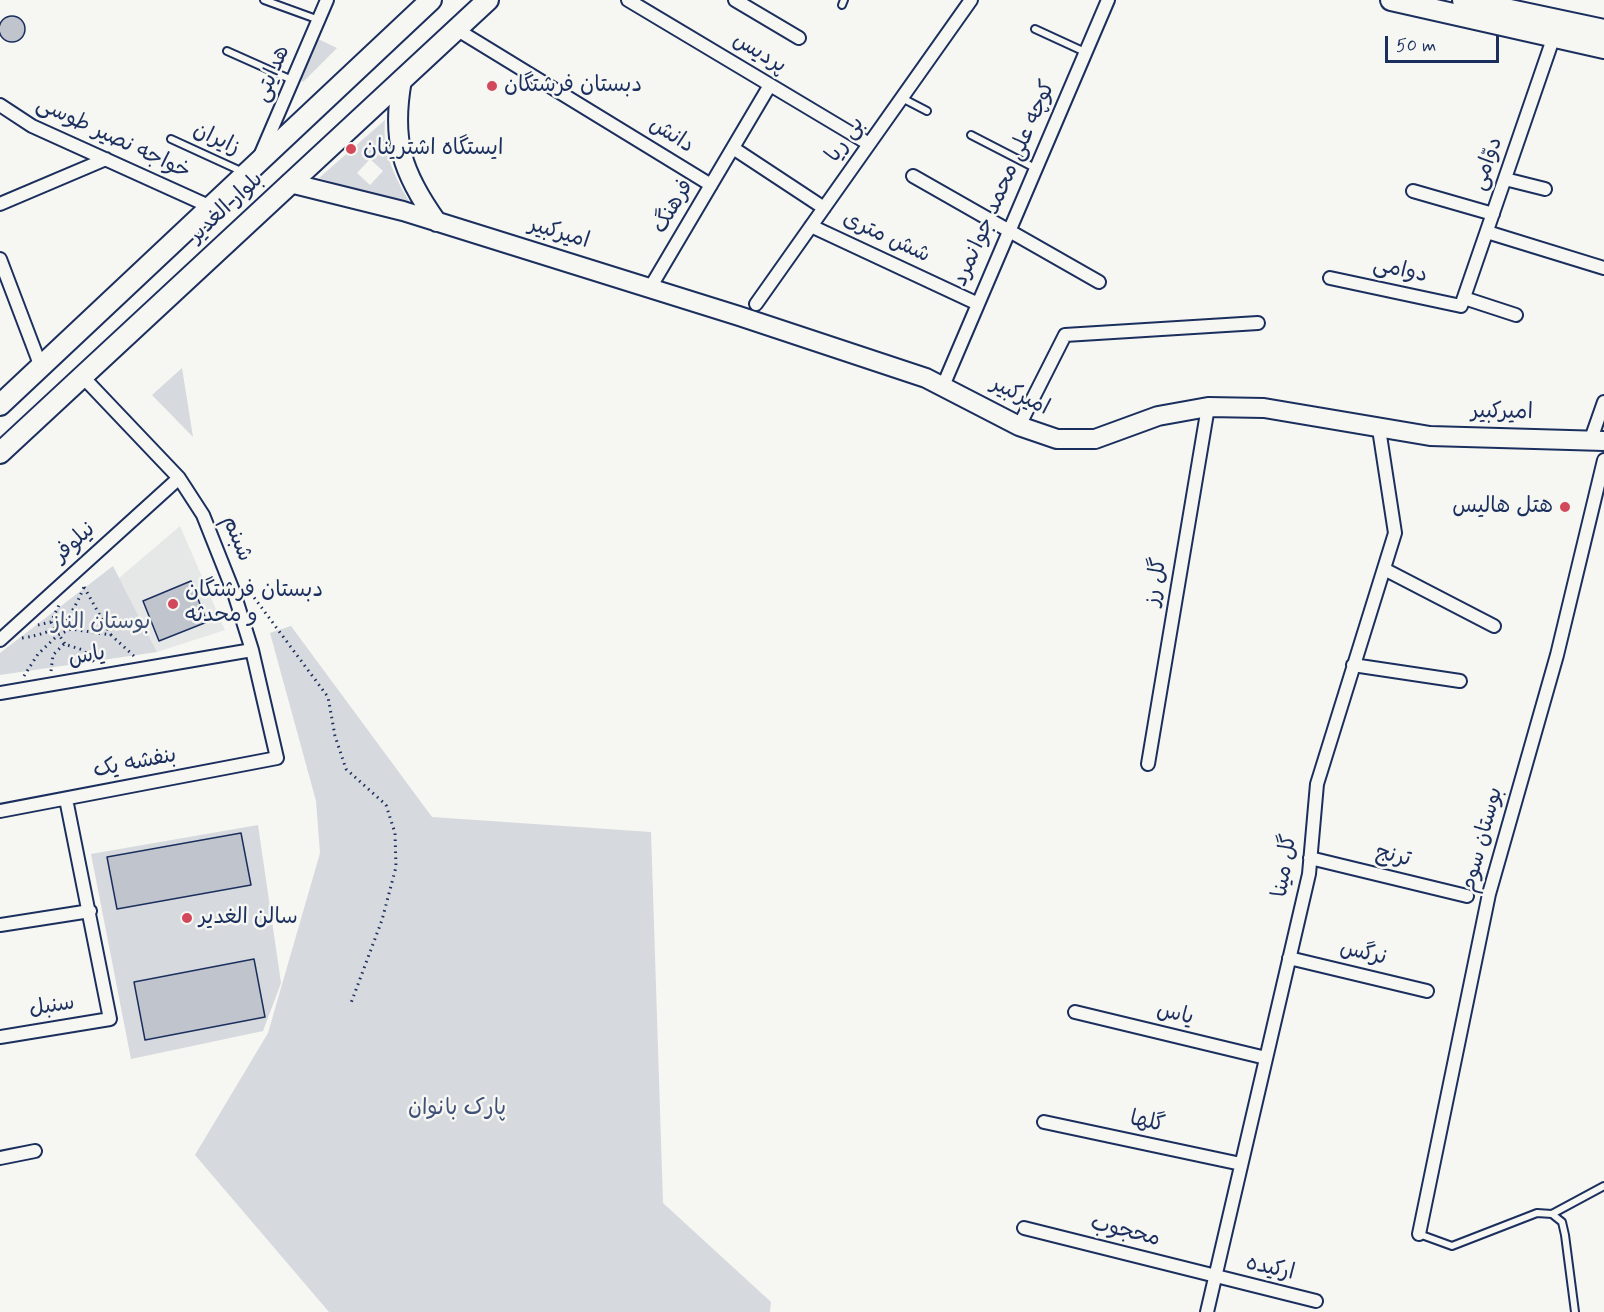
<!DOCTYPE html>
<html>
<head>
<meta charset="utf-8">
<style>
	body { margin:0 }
	#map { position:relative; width:1604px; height:1312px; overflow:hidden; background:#f6f6f2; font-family:Mynerve,sans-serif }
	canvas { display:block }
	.scale { position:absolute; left:1385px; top:36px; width:114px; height:27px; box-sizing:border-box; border:3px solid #1b2f5e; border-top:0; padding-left:8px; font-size:18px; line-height:21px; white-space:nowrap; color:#1b2f5e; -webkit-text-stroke:4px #f6f6f2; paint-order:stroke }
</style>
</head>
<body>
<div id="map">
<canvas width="1604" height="1312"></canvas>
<div class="scale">50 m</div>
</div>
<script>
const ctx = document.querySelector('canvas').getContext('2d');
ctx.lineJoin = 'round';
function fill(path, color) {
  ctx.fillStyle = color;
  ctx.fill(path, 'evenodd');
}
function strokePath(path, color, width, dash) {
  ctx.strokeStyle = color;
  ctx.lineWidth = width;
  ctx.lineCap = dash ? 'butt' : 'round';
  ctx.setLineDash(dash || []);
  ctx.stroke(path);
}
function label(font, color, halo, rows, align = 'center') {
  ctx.font = font + ' Mynerve,"Playpen Sans Arabic",sans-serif';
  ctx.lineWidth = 5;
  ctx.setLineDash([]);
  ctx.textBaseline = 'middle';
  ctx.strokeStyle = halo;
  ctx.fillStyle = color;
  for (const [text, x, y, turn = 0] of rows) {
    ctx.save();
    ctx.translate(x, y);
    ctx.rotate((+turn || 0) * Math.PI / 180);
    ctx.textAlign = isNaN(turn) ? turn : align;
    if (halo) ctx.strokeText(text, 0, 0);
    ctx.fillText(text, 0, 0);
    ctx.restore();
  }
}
fill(new Path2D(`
	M180,526L225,630L157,652L119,578Z`), '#e6e7e7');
fill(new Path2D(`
	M316,38L337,48L303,82L299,78Z
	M385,120C382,153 395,178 412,206L319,178ZM370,159L383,171L370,185L357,173Z
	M182,368L193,437L152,395Z
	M113,566L157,652L0,675V653Z
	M291,626L432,817L651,832L663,1203L771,1302L770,1312H329L195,1155L268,1033L320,853L316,801L270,633Z
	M258,825L281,983L263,1031L131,1059L91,854Z`), '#d6d9dd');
const building = new Path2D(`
	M-1 29a13 13 0 1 1 26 0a13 13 0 1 1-26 0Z
	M191,581L207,622L159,641L143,601Z
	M241,833L251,885L117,909L107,857Z
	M254,959L265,1017L145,1040L134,982Z`);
fill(building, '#c0c4cd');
strokePath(building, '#1b2f5e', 1.5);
const lane = new Path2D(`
	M264,0L319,20
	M842,5L844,0
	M1035,29L1085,52
	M227,51L292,80
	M902,98L927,111
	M971,135L1035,168
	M171,139L243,172
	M1552,1214L1604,1186
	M1419,1234L1452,1246L1537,1213L1552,1214L1562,1222L1565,1235L1575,1312`);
const street = new Path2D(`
	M628,0L869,144
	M735,0L799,38
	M456,29L711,185
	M0,105L32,126L211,207
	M733,148L824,208
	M260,156L327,0
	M913,176L1099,282
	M1505,179L1545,189
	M1413,191L1493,214
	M0,204L106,159
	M811,226L976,303
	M1487,232L1604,268
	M0,259L41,367
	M1330,278L1461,306L1554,36
	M650,288L770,85
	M1464,298L1516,315
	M756,304L971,0
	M943,386L1108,0
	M1019,426L1065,335L1258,323
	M1591,439L1604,402
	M1384,569L1494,626
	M0,640L179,478
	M1353,665L1460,681
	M0,693L252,650
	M1148,764L1208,407
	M0,811L277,758L252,650L234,593L203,515L179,478L82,376
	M1310,858L1467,896
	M0,925L90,911
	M1289,958L1427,991
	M1075,1012L1266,1058
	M0,1037L110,1019L66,799
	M1044,1122L1241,1164
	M0,1158L35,1151
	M1024,1228L1316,1301
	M1419,1234L1489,894L1557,655L1604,460
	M1207,1312L1309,874L1317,784L1395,533L1379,429`);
const secondary = new Path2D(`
	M402,80C391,140 402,173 437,222
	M290,183L403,211L739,316L926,378L1019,426L1057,439H1095L1158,416L1208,407L1264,408L1430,436L1604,441`);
const primary = new Path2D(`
	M1391,0L1604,48
	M1463,0L1604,30
	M0,405L431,0
	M0,453L488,0`);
strokePath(lane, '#1b2f5e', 10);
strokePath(street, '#1b2f5e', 16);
strokePath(secondary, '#1b2f5e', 22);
strokePath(primary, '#1b2f5e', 24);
strokePath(new Path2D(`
	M84,587L111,635
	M247,588L328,697L335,736L346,769L386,805L395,833L396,867L382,920L351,1003
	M51,622L65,644
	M38,625L51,622L59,605
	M22,638C60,632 69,622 84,587
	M51,671L53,655L64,644L83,650L96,664
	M24,676L38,654L58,635L71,629L111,635L135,657`), '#1b2f5e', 3, [1.5, 4.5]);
strokePath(lane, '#f6f6f2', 6);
strokePath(street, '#f6f6f2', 12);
strokePath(secondary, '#f6f6f2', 18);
strokePath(primary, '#f6f6f2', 20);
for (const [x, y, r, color] of [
	[492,86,6,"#d1495b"],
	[351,149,6,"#d1495b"],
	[1565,507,6,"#d1495b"],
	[173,604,6,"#d1495b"],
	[187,918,6,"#d1495b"]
]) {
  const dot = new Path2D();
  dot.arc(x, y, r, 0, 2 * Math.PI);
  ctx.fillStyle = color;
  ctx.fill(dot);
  strokePath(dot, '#f6f6f2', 2);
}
label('22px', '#1b2f5e', '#f6f6f2', [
	["پردیس",759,54,31],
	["هدایتی",273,74,-67],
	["دانش",671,136,32],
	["خواجه نصیر طوسی",113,139,25],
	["زایران",216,140,25],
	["بی ریا",846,140,-55],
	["دوّامی",1488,164,-71],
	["کوچه علی محمد جوانمرد",1005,184,-66],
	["فرهنگ",674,207,-59],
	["بلوار الغدیر",227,208,-43],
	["امیرکبیر",559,234,17],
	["شش متری",886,238,25],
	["دوامی",1400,271,12],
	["امیرکبیر",1020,397,26],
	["امیرکبیر",1502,413,1],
	["شبنم",236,539,68],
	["نیلوفر",75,543,-42],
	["گل رز",1157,582,-80],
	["یاس",87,657,-10],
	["بنفشه یک",135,764,-11],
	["بوستان سوم",1483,840,-75],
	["ترنج",1393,857,13],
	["گل مینا",1286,866,-81],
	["نرگس",1363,954,13],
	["سنبل",52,1007,-9],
	["یاس",1175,1015,13],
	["گلها",1147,1123,12],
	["محجوب",1125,1232,14],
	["ارکیده",1270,1269,13]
]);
label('22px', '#1b2f5e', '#f6f6f2', [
	["دبستان فرشتگان",504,86],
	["ایستگاه اشترینان",363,149],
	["هتل هالیس",1553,507,"right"],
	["دبستان فرشتگان",185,591],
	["و محدثه",185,616],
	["سالن الغدیر",199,918]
], 'left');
label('22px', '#405177', '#f6f6f2', [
	["بوستان الناز",101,623],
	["پارک بانوان",457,1109]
]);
</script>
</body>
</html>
